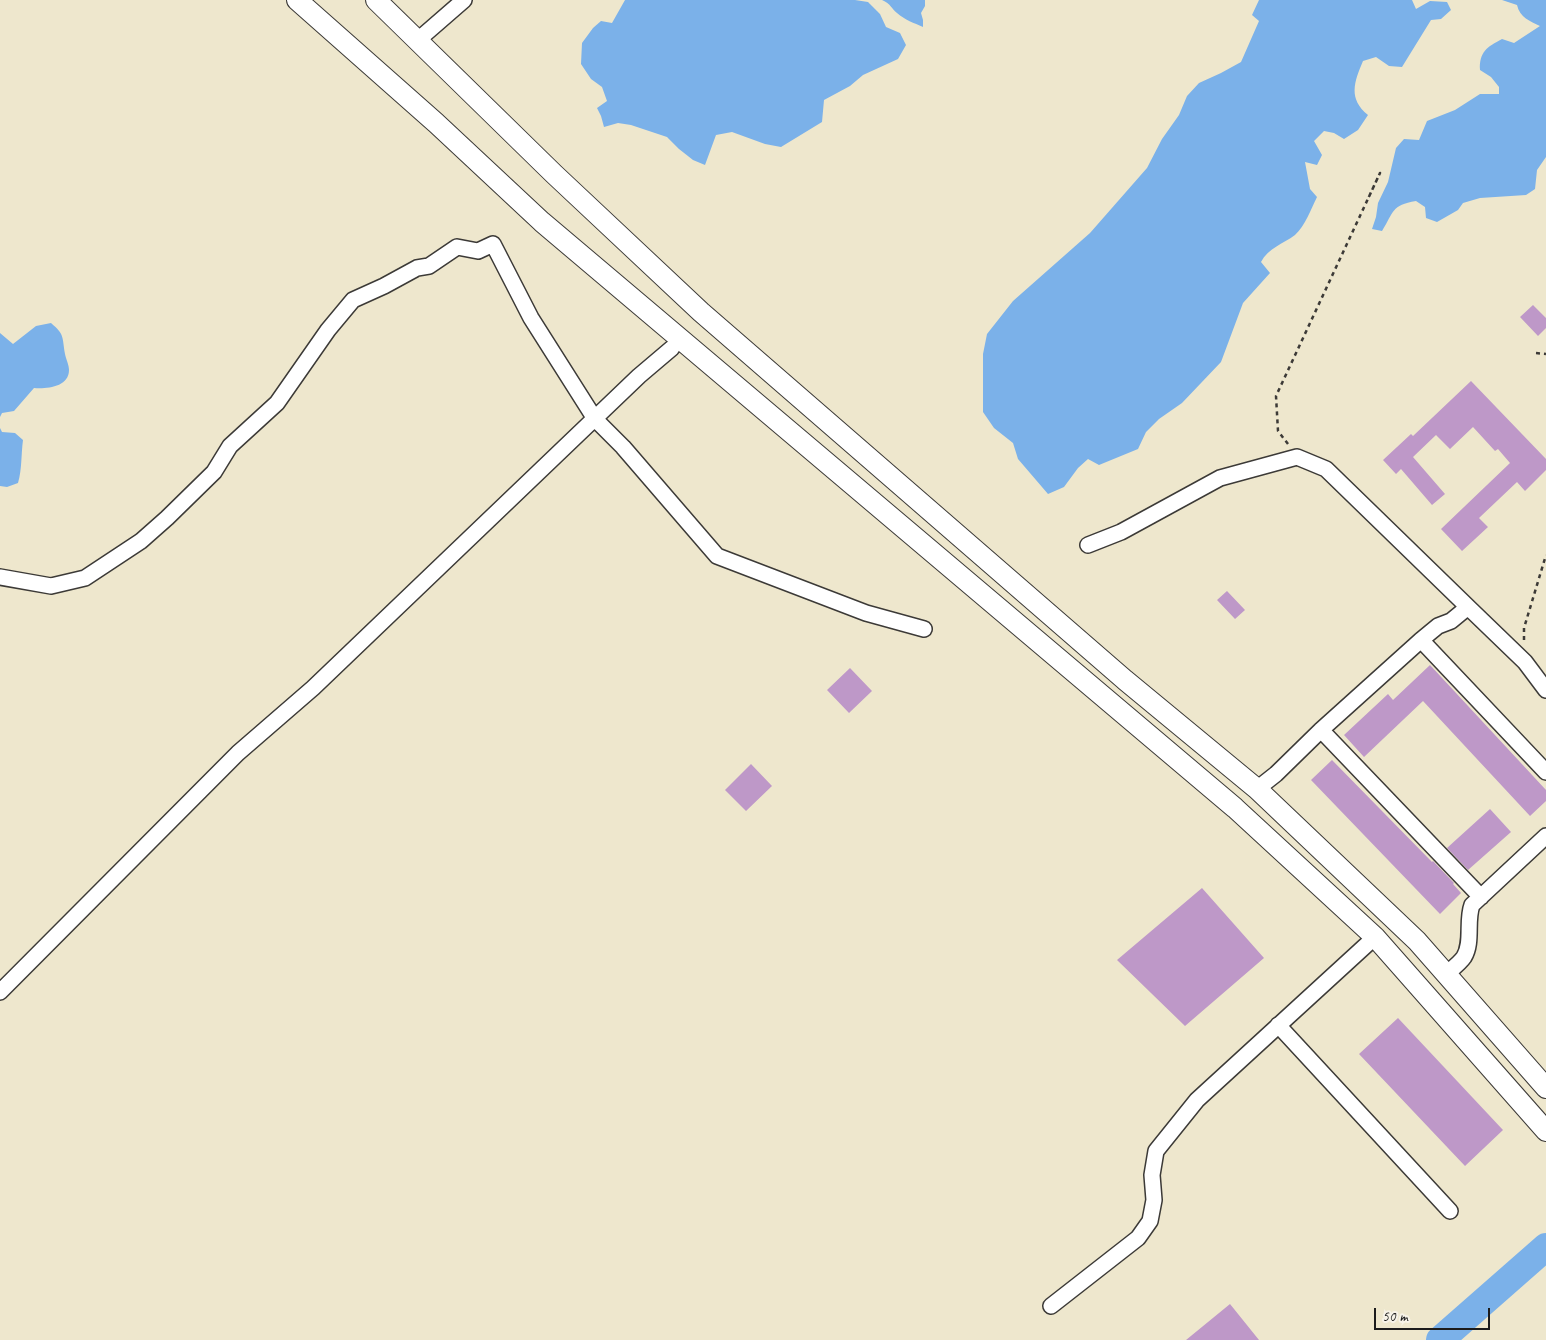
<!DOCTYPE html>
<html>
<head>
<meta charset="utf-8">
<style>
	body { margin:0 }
	#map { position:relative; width:1546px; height:1340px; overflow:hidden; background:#eee7cd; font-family:Caveat,sans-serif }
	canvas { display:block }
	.scale { position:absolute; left:1374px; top:1308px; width:116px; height:22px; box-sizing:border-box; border:2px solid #1c1c1c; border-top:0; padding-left:6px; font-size:15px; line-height:18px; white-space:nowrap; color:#1c1c1c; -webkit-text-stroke:4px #f7f3e8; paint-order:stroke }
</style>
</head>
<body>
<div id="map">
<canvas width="1546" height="1340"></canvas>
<div class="scale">50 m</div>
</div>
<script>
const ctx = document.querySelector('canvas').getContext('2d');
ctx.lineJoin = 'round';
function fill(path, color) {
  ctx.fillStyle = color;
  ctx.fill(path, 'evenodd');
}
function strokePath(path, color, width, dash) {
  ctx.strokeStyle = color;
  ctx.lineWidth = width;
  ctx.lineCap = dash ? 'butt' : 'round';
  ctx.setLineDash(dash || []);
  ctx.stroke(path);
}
fill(new Path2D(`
	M625,0H855L868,2L880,14L886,27L900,33L906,45L898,59L863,75L850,86L824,100L822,122L781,147L765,144L732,132L716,135L705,165L693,160L679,149L667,137L631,125L618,123L604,127L601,116L597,108L607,101L602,87L591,79L581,64L582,43L593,28L601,21L612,23Z
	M882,0H925V6L921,13L923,20V27C914,23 905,20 897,13C891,8 891,4 882,0Z
	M1259,0H1412L1416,9L1430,1L1447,2L1451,10L1441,19L1431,20L1402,67L1389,66L1376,57L1363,61C1354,82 1348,99 1368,115L1358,130L1344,139L1334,133L1324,131L1314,141L1322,155L1317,165L1305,162L1310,189L1317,197C1311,209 1305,226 1295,235C1283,244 1268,248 1261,262L1270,273L1243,303L1221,362L1182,403L1159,419L1146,432L1138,449L1099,465L1088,459L1078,468L1064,487L1048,494L1018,459L1013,443L994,428L983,412V354L987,334L1013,301L1090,233L1147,168L1162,139L1179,115L1187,96L1199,83L1221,73L1241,62L1259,21L1252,15Z
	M1502,0H1546V157L1537,170L1535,189L1526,195L1480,198L1463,203L1458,210L1437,222L1426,218L1425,207L1416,201C1391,205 1394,212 1382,231L1372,229L1376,217L1378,203L1388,182L1396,148L1404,139L1419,140L1427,121L1455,110L1480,94H1499V87L1491,77L1480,70C1479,52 1487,47 1502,39L1514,43L1540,26C1530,21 1520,18 1517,5Z
	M51,323C65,335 62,337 65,354C66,359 69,365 69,370C69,387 47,389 34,388L14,411L2,413L0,417V333L13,344L36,326Z
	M0,428L2,432L15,433L23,440C21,455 22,469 18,483L7,487L0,486Z`), '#7bb1e9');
strokePath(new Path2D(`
	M1440,1340L1546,1247`), '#7bb1e9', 28);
fill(new Path2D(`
	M1533,305L1546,318V328L1538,336L1520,317Z
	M1471,381L1546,459V470L1525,491L1517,482L1479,518L1488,527L1462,551L1441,529L1510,463L1498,449L1495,451L1473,427L1450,449L1436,435L1413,457L1445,494L1432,505L1401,469L1396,474L1383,460L1411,434L1413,436Z
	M1227,591L1245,610L1235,619L1217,600Z
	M1430,665L1546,790V801L1530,816L1423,701L1364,757L1344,735L1388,694L1393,700Z
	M850,668L872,691L849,713L827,690Z
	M1332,760L1432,862L1433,861L1454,883L1453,884L1461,893L1440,914L1311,780Z
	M751,764L772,786L746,811L725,790Z
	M1490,809L1511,832L1468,870L1447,848Z
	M1202,888L1264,958L1185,1026L1117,960Z
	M1398,1018L1503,1130L1465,1166L1359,1054Z
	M1230,1304L1259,1340H1186Z`), '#be98c8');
const minor = new Path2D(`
	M418,40L464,0
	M1088,545L1121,532L1220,478L1297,457L1326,469L1468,607
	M0,577L51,586L85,578L141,541L167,518L214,472L230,446L277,403L328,330L353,300L384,286L417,268L429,266L457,247L478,251L493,244L531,318L595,419L623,447L717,556L866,613L924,629
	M1421,640L1546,772
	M1321,730L1481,897
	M1257,789L1276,774L1321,730L1421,640L1438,626L1451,621L1468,607L1525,662L1546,690
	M1446,974C1452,969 1460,963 1464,957C1473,942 1466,921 1472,905L1546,836
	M0,992L238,753L313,688L639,376L672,348
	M1278,1025L1450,1211
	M1051,1306L1138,1238L1150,1221L1154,1200L1152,1175L1156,1151L1197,1100L1375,937`);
const major = new Path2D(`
	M297,0L436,123L542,222L1235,808L1375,937L1546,1131
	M376,0L554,174L701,312L1125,680L1257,789L1417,941L1546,1088`);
strokePath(minor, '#3c3a37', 18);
strokePath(major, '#3c3a37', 22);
strokePath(new Path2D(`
	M1536,353L1546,354
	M1288,444L1278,431L1276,396L1380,173L1366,203
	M1524,640V628L1546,555`), '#3c3a37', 2.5, [4, 4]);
strokePath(minor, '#fff', 15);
strokePath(major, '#fff', 20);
</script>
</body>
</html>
